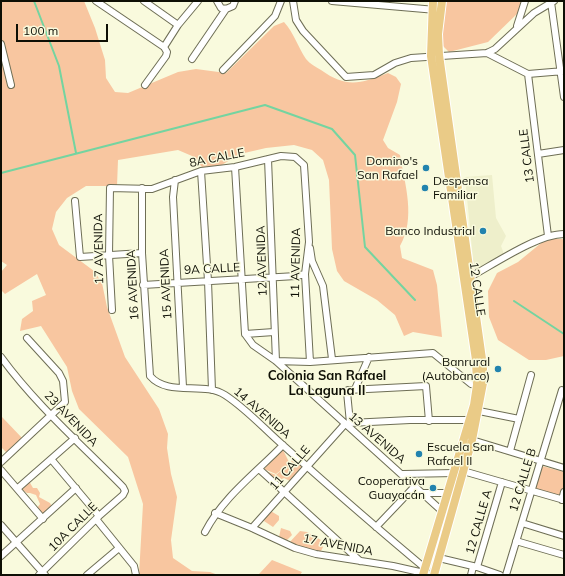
<!DOCTYPE html>
<html>
<head>
<meta charset="utf-8">
<style>
	body { margin:0 }
	#map { position:relative; width:565px; height:576px; overflow:hidden; background:#f9fadd; font-family:Mulish,sans-serif }
	canvas { display:block }
	.frame { position:absolute; inset:0; border:2px solid #0e0f05; pointer-events:none }
	.scale { position:absolute; left:16px; top:24px; width:92px; height:18px; box-sizing:border-box; border:2px solid #0e0f05; border-top:0; padding-left:5px; font-size:12px; line-height:14px; white-space:nowrap; color:#0e0f05; -webkit-text-stroke:3px #f9fadd; paint-order:stroke }
</style>
</head>
<body>
<div id="map">
<canvas width="565" height="576"></canvas>
<div class="frame"></div>
<div class="scale">100 m</div>
</div>
<script>
const ctx = document.querySelector('canvas').getContext('2d');
ctx.lineJoin = 'round';
function fill(path, color) {
  ctx.fillStyle = color;
  ctx.fill(path, 'evenodd');
}
function strokePath(path, color, width, dash) {
  ctx.strokeStyle = color;
  ctx.lineWidth = width;
  ctx.lineCap = dash ? 'butt' : 'round';
  ctx.setLineDash(dash || []);
  ctx.stroke(path);
}
function label(font, color, halo, rows, align = 'center') {
  ctx.font = font + ' Mulish,sans-serif';
  ctx.lineWidth = 3;
  ctx.setLineDash([]);
  ctx.textBaseline = 'middle';
  ctx.strokeStyle = halo;
  ctx.fillStyle = color;
  for (const [text, x, y, turn = 0] of rows) {
    ctx.save();
    ctx.translate(x, y);
    ctx.rotate((+turn || 0) * Math.PI / 180);
    ctx.textAlign = isNaN(turn) ? turn : align;
    if (halo) ctx.strokeText(text, 0, 0);
    ctx.fillText(text, 0, 0);
    ctx.restore();
  }
}
fill(new Path2D(`
	M492,175L496,218L506,236L501,246L504,254L474,270L465,177Z`), '#eeefcb');
fill(new Path2D(`
	M1,1H84L95,28L105,60L106,78L115,92L128,93L178,72L196,69L226,73L274,26L284,22C294,33 298,47 306,59C310,64 316,67 321,70C346,88 360,84 388,73L396,77L401,84L397,102L383,140L388,148L400,155C405,185 416,218 400,246L402,258L433,270L437,285L442,337L413,332L404,336L395,315L377,300L344,281L337,271L332,249L329,180L323,160L312,150L294,145L266,148L240,154L220,166L202,167L192,156L178,150L118,160L117,186H86L67,198L56,212L52,229L59,245L94,271L102,283L107,307L125,357L159,409L168,434L167,448L171,474L177,497L171,540L173,558L192,571L210,572L218,575H139L143,504L128,457L79,409L72,391L67,367L41,326L20,331L22,319L33,311L32,301L46,295L37,274L5,294L1,290V272L7,265L1,261Z
	M446,1H522L519,12L488,42L449,52L442,45V17Z
	M546,239H562L564,240V356L546,360H529L498,340L489,317L488,291L497,273L518,262Z
	M2,417L24,440L8,454L1,447Z
	M282,448L291,466H287H291L292,457L297,456L306,461L290,481L284,478L282,480L279,477L274,480L263,470L276,475L285,467L276,474L264,469Z
	M542,466L564,472V487L561,498L535,490Z
	M29,481L33,488H37L40,493L39,497L50,503L52,507L45,515L39,514L37,508L40,504L36,495L30,493H27L21,489Z
	M269,510L279,516V520L273,527L264,521Z
	M281,528L290,531L292,535L286,541L279,537Z
	M300,531L307,532L321,540L319,543L323,547L320,553L288,544Z
	M272,560L302,572L300,575L259,574Z`), '#f8c6a0');
strokePath(new Path2D(`
	M34,1L59,66L76,153
	M1,173L265,105L332,129L355,155L365,247L415,300
	M514,301L564,334`), '#74d4a0', 2);
const minor = new Path2D(`
	M96,1L164,47L167,52L166,56L145,85
	M144,1L178,25
	M217,1L221,8L226,9L233,6L235,1
	M293,1L296,20L303,31L346,77L374,75L395,63L411,58L487,53L495,49L534,13L554,1
	M332,1L436,10
	M551,2L564,97
	M517,26L525,1
	M1,44L11,85
	M164,47L178,25L198,1
	M487,53L528,74L564,71
	M192,59L226,9
	M223,70L275,16L281,1
	M528,74L548,236
	M538,154L564,150
	M268,159L276,361L310,362L433,353L471,384L477,385
	M235,167L245,334L253,345L276,361L443,512L451,514
	M201,171L208,281L212,390
	M175,180L173,197L183,387
	M142,188V253L150,376C168,397 204,381 225,395C248,410 265,430 285,447C331,488 378,529 426,569
	M75,201L80,257L142,253
	M310,248L312,261L323,286L332,359
	M470,277C494,264 538,234 564,234
	M143,285L296,276L305,274
	M112,310L109,255L110,188L152,189L201,171L235,167L281,156L295,157L304,165L309,242L305,274L310,362
	M245,334L274,332
	M1,357C36,405 82,445 123,487L125,491L123,495L99,516L39,575
	M355,389L369,357
	M479,411L519,419
	M350,423L410,420H469
	M472,440L564,468
	M510,451L531,375
	M51,459L99,516
	M1,462L65,402L63,381L59,373L27,338
	M259,469L360,561
	M1,470L43,519
	M463,471L564,500
	M403,474L455,473
	M18,488L75,438
	M423,493H449
	M562,500L564,492
	M215,513L252,528L295,548L316,554L393,566L424,573
	M96,519L134,566L136,575
	M522,523L564,536
	M1,525L45,575
	M376,527L415,486
	M252,528L345,424L350,423L347,392L348,390L426,386L429,421
	M205,532C223,497 256,473 283,445
	M516,541L564,555
	M1,556L76,488
	M439,558L477,567L500,575
	M477,567L502,482
	M87,575L119,548
	M471,575L473,567
	M506,575L562,390`);
const major = new Path2D(`
	M423,575L474,405L477,385L476,360L431,56L433,1
	M434,575L472,440L483,383V366L439,55L438,34L442,1`);
strokePath(minor, '#6e6e55', 8);
strokePath(major, '#fff', 10);
strokePath(minor, '#fff', 6);
strokePath(major, '#eacb87', 8);
for (const [x, y, r, color] of [
	[426,168,4,"#2283ae"],
	[425,188,4,"#2283ae"],
	[483,231,4,"#2283ae"],
	[498,369,4,"#2283ae"],
	[419,454,4,"#2283ae"],
	[433,488,4,"#2283ae"]
]) {
  const dot = new Path2D();
  dot.arc(x, y, r, 0, 2 * Math.PI);
  ctx.fillStyle = color;
  ctx.fill(dot);
  strokePath(dot, '#f9fadd', 1.5);
}
label('12px', '#0e0f05', '#f9fadd', [
	["13 CALLE",527,156,-97],
	["8A CALLE",217,158,-11],
	["17 AVENIDA",99,249,-91],
	["12 AVENIDA",262,261,-92],
	["11 AVENIDA",296,263,-89],
	["9A CALLE",212,269,-3],
	["15 AVENIDA",166,284,-93],
	["16 AVENIDA",133,285,-93],
	["12 CALLE",477,289,82],
	["14 AVENIDA",262,413,41],
	["23 AVENIDA",71,419,46],
	["13 AVENIDA",377,438,41],
	["11 CALLE",290,468,-49],
	["12 CALLE B",523,480,-73],
	["12 CALLE A",479,522,-74],
	["10A CALLE",73,527,-45],
	["17 AVENIDA",338,545,11]
]);
label('12px', '#0e0f05', '#f9fadd', [
	["Domino's",418,161],
	["San Rafael",418,175],
	["Despensa",433,181,"left"],
	["Familiar",433,195,"left"],
	["Banco Industrial",475,231],
	["Banrural",490,362],
	["(Autobanco)",490,376],
	["Escuela San",427,447,"left"],
	["Rafael II",427,461,"left"],
	["Cooperativa",425,481],
	["Guayacán",425,495]
], 'right');
label('bold 13px', '#0e0f05', '#f9fadd', [
	["Colonia San Rafael",327,376],
	["La Laguna II",327,391]
]);
</script>
</body>
</html>
